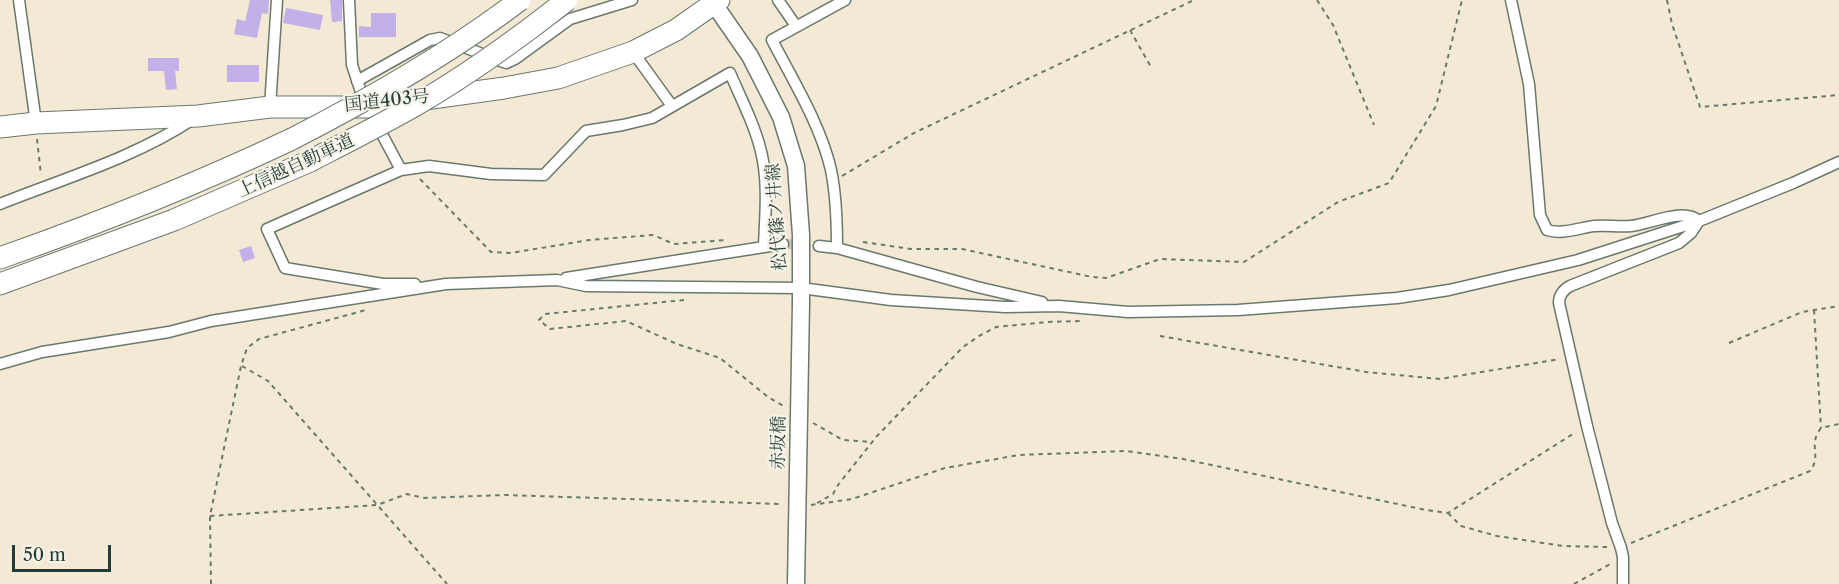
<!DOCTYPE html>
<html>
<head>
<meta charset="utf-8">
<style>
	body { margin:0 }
	#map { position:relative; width:1839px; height:584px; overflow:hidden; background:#f3e9d4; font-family:"Libre Caslon Text",serif }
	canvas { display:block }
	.scale { position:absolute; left:12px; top:545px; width:99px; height:27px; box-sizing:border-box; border:3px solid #1f3d34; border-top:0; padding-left:8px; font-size:18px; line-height:21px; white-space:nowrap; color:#1f3d34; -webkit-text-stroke:4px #f7f3e8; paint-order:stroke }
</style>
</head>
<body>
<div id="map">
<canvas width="1839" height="584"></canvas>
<div class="scale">50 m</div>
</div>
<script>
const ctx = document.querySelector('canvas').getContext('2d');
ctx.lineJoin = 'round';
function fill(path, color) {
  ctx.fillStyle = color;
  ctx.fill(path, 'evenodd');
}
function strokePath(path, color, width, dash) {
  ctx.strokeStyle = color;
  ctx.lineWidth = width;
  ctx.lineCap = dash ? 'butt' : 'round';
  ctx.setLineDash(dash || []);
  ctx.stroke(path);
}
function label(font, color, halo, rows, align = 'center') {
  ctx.font = font + ' "Libre Caslon Text","Noto Serif JP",serif';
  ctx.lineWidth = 4.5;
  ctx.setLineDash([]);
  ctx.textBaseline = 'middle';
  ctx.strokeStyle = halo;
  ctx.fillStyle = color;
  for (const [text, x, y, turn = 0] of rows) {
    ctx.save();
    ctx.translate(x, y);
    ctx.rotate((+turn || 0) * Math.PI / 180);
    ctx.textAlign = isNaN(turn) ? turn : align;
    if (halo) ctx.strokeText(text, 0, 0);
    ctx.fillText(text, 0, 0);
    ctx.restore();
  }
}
fill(new Path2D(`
	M250,0H269L268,14L262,13L257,38L234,34L237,19L245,21Z
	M330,0H342V21L332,22Z
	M286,8L323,15L320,30L283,23Z
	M371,13H396V37H359V26L371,27Z
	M148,58H179V71H175L177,89L166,90L164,71H148Z
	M227,65H259V82H227Z
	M251,246L255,258L243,262L239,250Z`), '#c2b1e8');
strokePath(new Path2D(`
	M783,244L819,246`), '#c9c7b4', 10, [10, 5]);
const street = new Path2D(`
	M19,0L36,123
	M349,0L352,65L365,104
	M778,0L796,26
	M1511,0L1529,84L1540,215L1547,230C1561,235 1579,228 1594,226C1606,225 1619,227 1631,226C1650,224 1684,207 1699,221L1691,233L1679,243L1570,286C1563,290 1559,295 1559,303L1587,426L1612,523L1621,548L1623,557V584
	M633,52L672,106
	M357,81L430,40L440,38L506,63L515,59L570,19L632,0
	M270,107L277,0
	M376,123L401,170
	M0,204C65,178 134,158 193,119
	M819,246L837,248L977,287L1042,302
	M837,248C837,223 836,194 831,170C821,126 793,80 772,40L845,0
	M566,278L783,244
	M415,284H383L285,268L267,229L401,170L429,166L491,174L544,175L586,131L623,125L652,118L730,73C742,101 758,131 763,161C768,189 765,219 764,246
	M0,364L42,352L169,332L211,321L446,284L557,280L586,286L801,288L891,300L1005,307L1059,306L1128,312L1238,310L1397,298L1449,290L1578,260L1699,221L1793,183L1839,162`);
const secondary = new Path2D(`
	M714,4L750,56L781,117L796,166L801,235V303`);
const highway = new Path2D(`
	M0,127L36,123L198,116L270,107H367L504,88L558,78L633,52L676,30L719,0
	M0,258C99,223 197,184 292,139
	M0,284L174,220L310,161`);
strokePath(street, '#69796c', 13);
strokePath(secondary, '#69796c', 19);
strokePath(highway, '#69796c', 23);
strokePath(new Path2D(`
	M1317,0L1333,25L1374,125
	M1667,0L1672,24L1700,107L1839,95
	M1130,30L1151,67
	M37,139L41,175
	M842,176L914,133L1194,0
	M420,179L491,252L511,253L589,240L653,235L674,244L726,240
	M863,242L911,249H962L1092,277L1106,278L1160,259L1244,262L1338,202L1389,183L1436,106L1462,0
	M684,300L545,314L539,320L550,329L626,321L677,344L720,358L768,397L785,407
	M1814,310L1821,428
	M1160,336L1366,372L1440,379L1560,359
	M1729,343L1802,312L1839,306
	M242,366L268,381L447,584
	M813,423L843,440L872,442
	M817,503L833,494L838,485L877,436L963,347L979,336L996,327L1048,322L1084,321
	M811,505L852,499L945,468L1019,455L1126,451L1183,459L1426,510L1448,513L1576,432
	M1448,513L1461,526L1497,536L1563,546L1608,547
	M210,516L377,505L407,494L424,498L505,495L781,504
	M1631,543L1810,471C1820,458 1812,450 1816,437C1817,434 1819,431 1821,428L1839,424
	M211,584L210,516L241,366L247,348L259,339L366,310
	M1574,584L1612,563`), '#69796c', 2, [4.5, 4.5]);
strokePath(street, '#fff', 10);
strokePath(secondary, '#fff', 16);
strokePath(highway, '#fff', 21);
const secondaryBridge = new Path2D(`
	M796,584L801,303`);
const highwayBridge = new Path2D(`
	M292,139C372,98 449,54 520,0
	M310,161C345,143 381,125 416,105C469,74 519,38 567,0`);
strokePath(secondaryBridge, '#69796c', 19, []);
strokePath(highwayBridge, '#69796c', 23, []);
strokePath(secondaryBridge, '#fff', 16);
strokePath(highwayBridge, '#fff', 21);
label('18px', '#1f3d34', '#f7f3e8', [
	["国道403号",387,101,-6],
	["上信越自動車道",296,166,-25],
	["松代篠ノ井線",777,217,-94],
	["赤坂橋",779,443,-89]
]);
</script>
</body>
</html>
